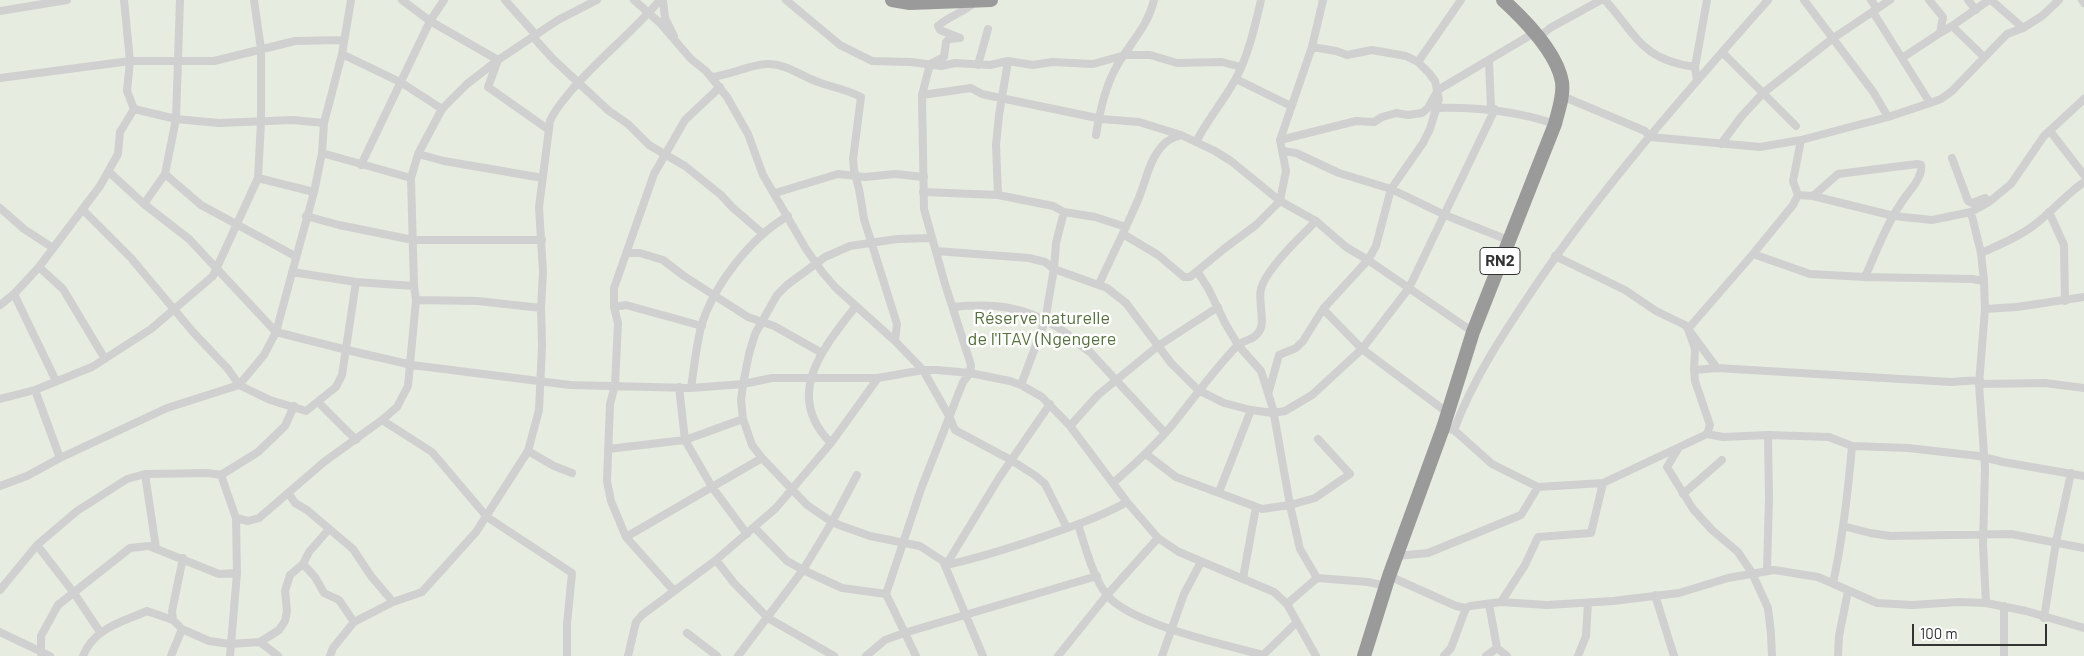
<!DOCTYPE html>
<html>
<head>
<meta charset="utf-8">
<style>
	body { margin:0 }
	#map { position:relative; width:2084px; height:656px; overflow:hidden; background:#fff; font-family:Barlow,sans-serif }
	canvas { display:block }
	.scale { position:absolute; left:1912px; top:624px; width:135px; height:22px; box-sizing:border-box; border:2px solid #333; border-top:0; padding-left:6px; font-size:15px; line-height:18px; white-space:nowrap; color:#333; -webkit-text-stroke:4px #fff; paint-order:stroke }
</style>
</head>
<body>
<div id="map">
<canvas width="2084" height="656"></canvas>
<div class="scale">100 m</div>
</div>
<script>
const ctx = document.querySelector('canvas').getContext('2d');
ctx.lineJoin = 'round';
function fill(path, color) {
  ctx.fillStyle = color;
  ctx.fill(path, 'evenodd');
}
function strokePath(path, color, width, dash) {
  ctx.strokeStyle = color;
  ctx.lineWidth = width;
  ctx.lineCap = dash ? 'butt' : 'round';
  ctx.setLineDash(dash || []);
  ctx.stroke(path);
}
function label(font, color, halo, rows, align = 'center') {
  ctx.font = font + ' Barlow,sans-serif';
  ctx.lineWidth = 5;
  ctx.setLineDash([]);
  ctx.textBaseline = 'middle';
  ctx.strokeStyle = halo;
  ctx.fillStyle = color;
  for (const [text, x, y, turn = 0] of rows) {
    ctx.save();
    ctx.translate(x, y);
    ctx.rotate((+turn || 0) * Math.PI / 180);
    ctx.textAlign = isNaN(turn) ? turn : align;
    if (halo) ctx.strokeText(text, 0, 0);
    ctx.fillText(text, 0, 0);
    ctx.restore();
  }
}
fill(new Path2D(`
	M0,0H2084V656H0Z`), '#e6ecdf');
strokePath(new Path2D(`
	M402,0L430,21L498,60
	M505,0L536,35
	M634,0L660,23L691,59L706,71L727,97L748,134L763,175L806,249L823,273L836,288L895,341L923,370L949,416L955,430L1011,460L1036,476L1045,484L1067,528
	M663,0L665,18L674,36
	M786,0L840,45L872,61L911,62L941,66L955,63L990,65L1008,61L1033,65L1052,62L1093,64L1125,55H1150L1177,63L1222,62L1241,67
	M1605,0C1638,37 1641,59 1695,67
	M1804,0L1874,93L1888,117
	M1871,0L1877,9
	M1929,0L1943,17L1940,33L1952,26L1984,57
	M1968,0L1976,10
	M1991,0L2023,28
	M2082,0L2084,3
	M0,11L67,0
	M1873,12L1930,103
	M1952,26L1989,0
	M533,37L554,60L609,111L628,124L649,145L685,166L721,195L732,207L762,233
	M1538,38L1550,28L1601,0
	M1722,52L1796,126
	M342,54L402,83L442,109
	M1902,58L1940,33
	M498,60L488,87L549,130
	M1489,60L1491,109
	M1418,62L1461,0
	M978,65L988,29
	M711,77C731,75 748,65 767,64C787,63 803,78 821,83C835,88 848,90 861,97L853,159L854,170L859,189L864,219L897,324L895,341
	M0,78L130,61H214L295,41L343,40
	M1236,79L1291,106
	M1697,81L1695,67L1707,0
	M922,95L971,88L982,94L991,96L1102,119L1139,122L1181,135L1215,151L1231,161L1280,201L1316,221L1346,247L1368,260L1473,332
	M1562,96L1645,131L1650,137L1760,147L1801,140L1888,117L1930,103L1941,99L1952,91L2007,34L2023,28L2042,16L2059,0
	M1436,108C1478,107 1516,111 1555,124
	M134,109L176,119L219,123L293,120L324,123
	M2050,131L2084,175
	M1096,135C1100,111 1105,86 1118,64C1131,42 1148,26 1154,0
	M1280,140L1356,121L1374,122L1382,117L1396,113L1408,115L1422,113L1428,108L1438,90L1534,33
	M1196,142C1207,120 1223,102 1235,80C1248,57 1255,26 1261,0
	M1721,144L1741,117L1763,93L1832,39L1890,0
	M1283,151L1296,153L1339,173L1391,189L1445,215L1508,240
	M322,153L411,178
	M418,154L444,161L543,178
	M1952,158L1968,201L1972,203L1985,198L1989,202
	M361,165L430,21L444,0
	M109,172L144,204L189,239L276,332L347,350L412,365L570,385L691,388L743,384L772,378H878L923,370H937L970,373L1010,381L1021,385L1042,397L1070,426L1127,502L1158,538L1179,552L1274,592L1287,604L1316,656
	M165,174L201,205L295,256
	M258,178L314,192
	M923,192L998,195L1053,206L1064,212L1095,217L1126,227
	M775,193L838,174L865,177L895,174L924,177
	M998,195L996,145L999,115L1008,61
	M1798,195L1813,196L1894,216L1932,220L1971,212L1989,202L2011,184L2044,136L2084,99
	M1813,196L1838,174L1917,164L1921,165C1923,176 1912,188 1906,196C1888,220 1877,250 1865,277
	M144,204L165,174L176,119L180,0
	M0,208L24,229L53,248
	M83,210L131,258L193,332L228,369L239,385L270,400L306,411L336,387L342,375L356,282
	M1971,212L1981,253
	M2049,212L2064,245L2065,301
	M306,216L339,225L413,240H542
	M1123,234L1158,255L1184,277H1190L1225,248L1256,225L1280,201L1286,171L1280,140L1312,47L1323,0
	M932,238L897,239L850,246L825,257L787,285L777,295L755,334L749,354L743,384L741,400L743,419L752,445L762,458L807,505L832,522L842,526L870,536L920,546L943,561L983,656
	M936,251L1029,258L1045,262L1054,269L1107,288L1126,303L1171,363L1198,390L1224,403L1251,410L1273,413L1285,411L1312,395L1362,349L1409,288L1495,109
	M627,253H640L663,260L684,276L748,317L774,326L822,353
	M1753,254L1810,274L1865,277L1972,279L1984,281L1981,253C1999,245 2017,238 2033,226C2052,212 2065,195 2084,182
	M1555,256L1625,290L1656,311L1685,325L1717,368L1951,382L1980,380
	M39,267L63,289L105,359
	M1197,271L1208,288L1225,323L1238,345L1261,371L1273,409L1290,505L1300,549L1317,578
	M292,272L356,282L414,286
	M1984,281L1985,309L1979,384L1985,468L1983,545L1986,603
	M1099,284C1112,256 1126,228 1138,200C1146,181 1149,159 1164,144C1168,139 1175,137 1181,135
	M14,294L56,381
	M416,300L478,301L541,308
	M0,305L14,294L39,267L100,186L118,154L120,132L134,109L127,91L130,61L124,0
	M614,307L626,305L702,326
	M953,307C993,303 1024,306 1059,328C1070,335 1078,345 1090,352L1165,433
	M1323,309L1362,349L1448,413
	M1985,309L2017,307L2084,297
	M1694,370L1717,368
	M1979,384L2045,383L2084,388
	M1021,385L1045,321L1054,269L1056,243L1064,212
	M679,387L685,440L712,487L747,534
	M691,388C694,368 696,347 701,327C713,286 751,237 788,216
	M35,390L60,458
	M1269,391L1279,355L1296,348L1303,341L1323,309L1368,260L1376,246L1391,189L1423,143L1430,129L1439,99L1435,81L1429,73L1418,62L1406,56L1372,50L1347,55L1336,51L1312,47
	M0,399L35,390L92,367L151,329L213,276L258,178L261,122V49L254,0
	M318,402L356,440
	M382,420L432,452L487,517L572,573L567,624V656
	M1070,426L1098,395L1158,346L1218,307
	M1443,428L1454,430L1492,464L1538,487L1603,483L1707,434L1710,425L1695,381L1694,370L1695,349L1688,329L1753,254L1793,205L1798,195L1793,181L1801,140
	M1454,430C1473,379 1503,334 1534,288C1603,186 1686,93 1768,0
	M1707,434L1723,437L1768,435L1829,437L1852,446L1908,448L1979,456L2003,462L2084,476
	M831,443C783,395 823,348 856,306
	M608,449L685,440L743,419
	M1678,449L1667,467L1693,509L1712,530L1738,552L1752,573L1768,608L1771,634L1772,656
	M528,451L554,466L572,473
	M1146,454L1176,477L1262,509L1290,505L1315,498L1350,474L1318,439
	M145,474L156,548
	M221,475L236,518L237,573L230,656
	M1113,483C1135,464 1155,446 1173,424C1194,398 1213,371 1236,347C1243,339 1255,341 1260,330C1265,321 1258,301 1261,289C1266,269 1301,236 1316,221
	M0,486L27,476L60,458L167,408L239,385L264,355L276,332L314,192L322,153L324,123L342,54L351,0
	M1219,492L1251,410
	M289,494L295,503L307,510L353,549L371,576L393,602
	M1683,494L1722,460
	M236,518L248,521L259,518L324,462L382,420L397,407L408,386L416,300L414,286L411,178L418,154L442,109L467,84L498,60L558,20L597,0
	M1078,524C1084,543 1094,580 1107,595C1130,624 1226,645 1263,655
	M1843,526L1870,533L1890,536L2011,534L2084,548
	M754,527L787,561L803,570L842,588L886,594L916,656
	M626,537L762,458
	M37,545L74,593L100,632
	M1397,556L1428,553L1521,515L1538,487
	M716,560L734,583L768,618L834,656
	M303,564L315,577L324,593L339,600L354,622
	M946,565C979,558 1010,548 1042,537C1071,527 1100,517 1127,502
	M946,565L999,478L1050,404
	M1767,571L1769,498L1768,435
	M1389,576L1456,606L1466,608L1470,606L1501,602L1547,605L1613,601L1679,593L1728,578L1774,570L1818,577L1877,603L1912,605L1959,602L1986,603L2026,611L2084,628
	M1243,578L1256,507
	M1833,583C1843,538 1848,492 1852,446
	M0,590L37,545L77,511L127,479L145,474L208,473L221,475L258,452L285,426L294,406
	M674,591L626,537L611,501L607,481L610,404L615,385L618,323L614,307V288L654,174L685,120L720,87
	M886,594L921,489L963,382L970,373L971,365L945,284L924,209L922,95L930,64L944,57L946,42L949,39L960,38L940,30L938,26C949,16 965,12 975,2
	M1655,595L1674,656
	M1501,602L1525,565L1538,537L1591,533L1603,483
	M1287,604L1317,578L1368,582L1386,586
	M1489,604L1497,648
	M2044,618L2056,542L2071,473
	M173,620L172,611L183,558
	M0,632L50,656
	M687,633L717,656
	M260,642L278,656
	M1497,648L1507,656
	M41,653V636L58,605L130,548L149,546L219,574L237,573
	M83,656C94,628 122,622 147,611L173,620L182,629L209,641L230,644L260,642L279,630L285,621L287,611L285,591L290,575L303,564L309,552L329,529
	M171,656L182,629
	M330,656L333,648L354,622L393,602L422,592L476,532L528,451L539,410L542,346L541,308L543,272L539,207L550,121C555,109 563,101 570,92C598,59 632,33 660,0
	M628,656L636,622L642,615L716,560L776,508L831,443L878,378
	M738,656L803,570L832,522L857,475
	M866,656L885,640L904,633L1097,576
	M1058,656L1107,595L1158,538
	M1162,656L1184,594L1201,562
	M1262,656L1297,622
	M1444,656L1451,648L1466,608
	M1486,656L1497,648
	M1578,656L1586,636L1588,603
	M1838,656L1839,636L1848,591
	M2004,656V606`), '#d0d0d0', 8);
strokePath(new Path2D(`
	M892,0L910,3L991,0
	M1364,656L1389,576L1443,428L1473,332L1555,124C1558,111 1564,96 1562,82C1557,53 1524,19 1503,0`), '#9a9a9a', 14);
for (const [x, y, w] of [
	[1500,261,40]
]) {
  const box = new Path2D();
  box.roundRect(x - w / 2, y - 13.5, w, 27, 4);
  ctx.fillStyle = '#fff';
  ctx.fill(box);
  strokePath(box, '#333', 1);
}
label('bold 16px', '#333', null, [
	["RN2",1500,261]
]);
label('18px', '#56703f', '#fff', [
	["Réserve naturelle",1042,318],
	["de l'ITAV (Ngengere",1042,339]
]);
</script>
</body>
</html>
